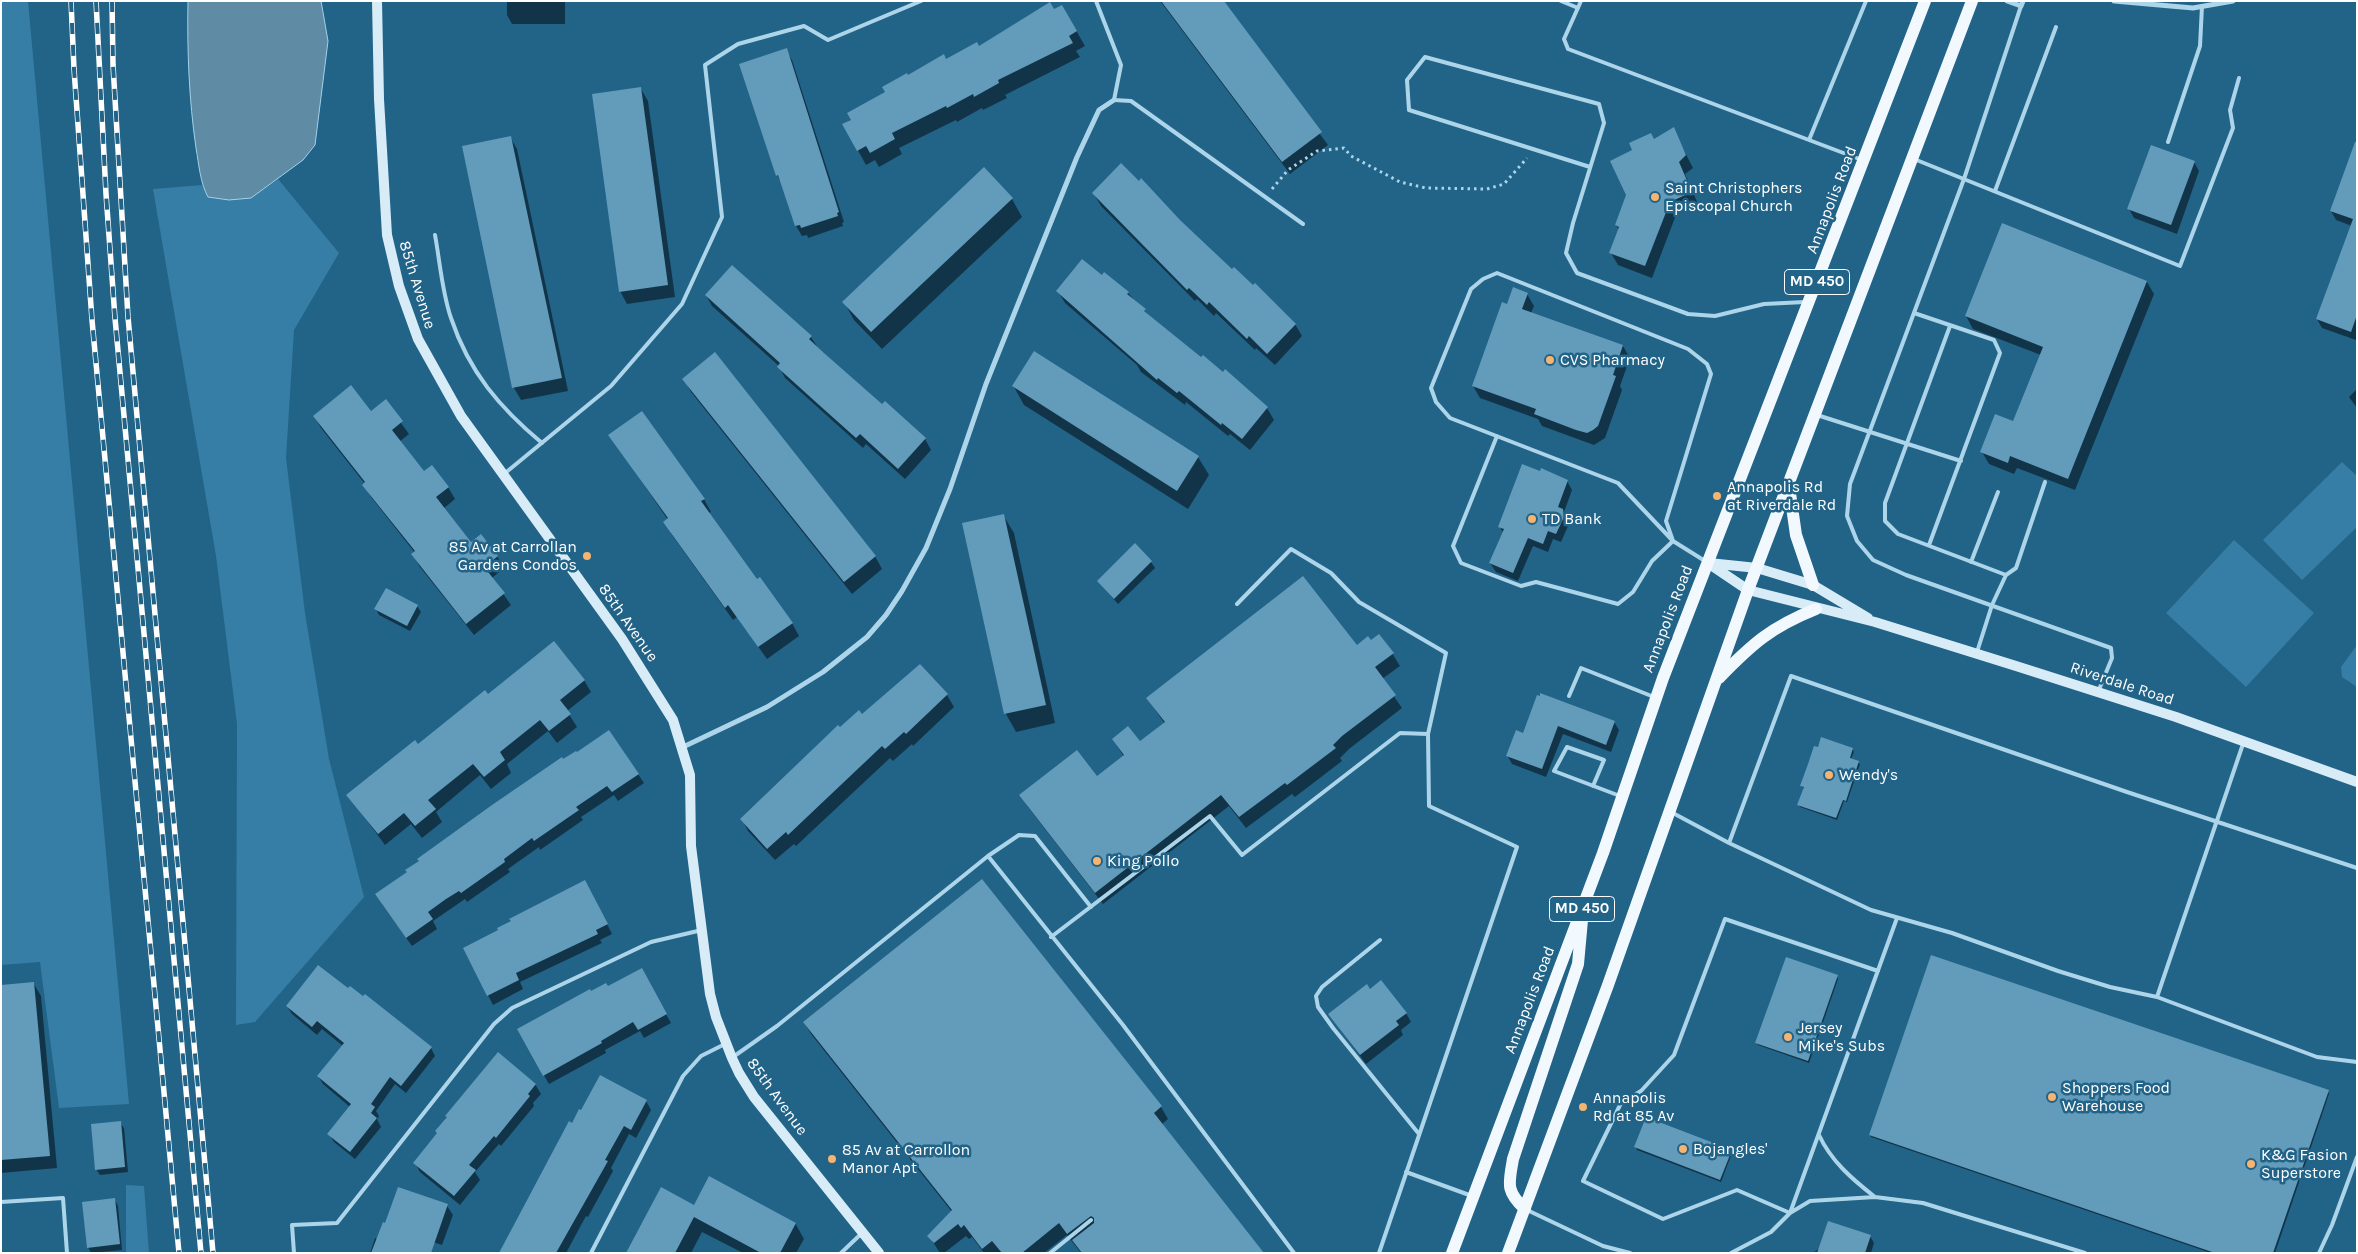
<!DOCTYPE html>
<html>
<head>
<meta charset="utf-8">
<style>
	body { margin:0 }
	#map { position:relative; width:2358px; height:1254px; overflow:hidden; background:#226388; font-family:Karla,sans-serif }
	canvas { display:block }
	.frame { position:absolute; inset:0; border:2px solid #fff; pointer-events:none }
</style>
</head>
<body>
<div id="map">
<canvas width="2358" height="1254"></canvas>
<div class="frame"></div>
</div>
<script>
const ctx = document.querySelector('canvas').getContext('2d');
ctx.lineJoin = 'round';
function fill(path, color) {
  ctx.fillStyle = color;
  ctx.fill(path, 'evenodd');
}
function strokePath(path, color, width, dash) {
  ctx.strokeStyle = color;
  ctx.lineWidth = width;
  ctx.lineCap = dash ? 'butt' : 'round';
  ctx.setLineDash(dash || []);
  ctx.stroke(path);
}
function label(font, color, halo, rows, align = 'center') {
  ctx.font = font + ' Karla,sans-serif';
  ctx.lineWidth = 5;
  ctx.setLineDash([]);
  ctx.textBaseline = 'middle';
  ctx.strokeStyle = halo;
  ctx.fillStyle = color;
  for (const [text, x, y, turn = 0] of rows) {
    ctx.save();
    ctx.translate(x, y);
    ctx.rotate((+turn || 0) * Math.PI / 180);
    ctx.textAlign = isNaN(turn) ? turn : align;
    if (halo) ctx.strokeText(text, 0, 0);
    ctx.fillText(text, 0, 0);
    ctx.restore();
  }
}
fill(new Path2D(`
	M1,1H28L129,1104L59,1108L40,962L1,965Z
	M278,179L339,253L294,330L286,458L305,613L329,759L364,897L255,1022L236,1025L237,724L216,556L153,189L202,185L208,197C242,201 250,200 278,179Z
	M2342,462L2357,476V527L2302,580L2263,540Z
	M2234,540L2314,613L2246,687L2166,613Z
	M2357,645V687L2342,677L2341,667Z
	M126,1185L144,1186L149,1253H126Z`), '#367ea5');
const water = new Path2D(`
	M188,1H321L328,41L315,145L303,160L251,198L229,200L208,197C200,182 199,165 196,148C189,100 187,50 188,1Z`);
fill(water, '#5f8ba4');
strokePath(water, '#a1d2eb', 1);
fill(new Path2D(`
	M507,1H565V24H512L507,15Z
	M1160,1H1222L1328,145L1290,174Z
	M1062,6L1085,46L1076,51L1080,57L1005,95L1007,98L983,110L982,108L957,122L956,120L899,148L902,154L879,167L875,160L866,165L844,125L908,77L978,48Z
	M786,50L792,60L844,222L842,223L843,226L808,238L807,235L802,236L796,226L783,186L777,175Z
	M641,89L648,101L675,297L627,304L620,291Z
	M1673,129L1693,168L1685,174L1698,204L1676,215L1652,278L1618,265L1611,253L1619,230L1616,225L1628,195L1633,151Z
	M510,137L517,149L568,391L521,400L514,388L463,147Z
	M2357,141V337L2356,340L2322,328L2317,319L2352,226L2336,220L2331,211Z
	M2194,162L2199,171L2177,234L2134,218L2129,209Z
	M1094,194L1179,221L1232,271L1295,324L1302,336L1275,365L1256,348L1255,350L1216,313L1214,316L1197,299L1195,301L1101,206Z
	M1012,199L1022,217L882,349L854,320L844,302Z
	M733,266L811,337L818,348L882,406L925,439L931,450L905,479L866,444L863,448L785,378L779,366L712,306L706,295Z
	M1102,276L1128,293L1148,315L1202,358L1224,373L1225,371L1267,408L1274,420L1250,450L1230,434L1228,436L1186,402L1185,405L1141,372L1137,365L1065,303L1058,291Z
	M2147,282L2154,294L2075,490L2017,468L2014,474L1989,464L1982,452L2014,423L2041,355L1973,329L1966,316Z
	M1527,294L1534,306L1531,313L1623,346L1630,358L1620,386L1622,390L1605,438L1594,445L1542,426L1538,419L1480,398L1473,386L1508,305Z
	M1035,353L1198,457L1209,475L1188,509L1024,405L1014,387Z
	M684,379L875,556L882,569L852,594L691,392Z
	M2357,389V408L2349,397Z
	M385,401L409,434L399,442L424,473L448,487L455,499L443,509L471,543L497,556L504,568L492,578L511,605L474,635L420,567L413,555L415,553L371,497L364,485L365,484L321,428L314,416L371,412Z
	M610,435L704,499L711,512L708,514L756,581L792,623L799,636L767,659L737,617L733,620L672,535L665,522L668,520Z
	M1567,481L1572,490L1564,512L1568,519V526L1561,542L1553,539L1548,552L1533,546L1518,581L1496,572L1490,563L1504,534L1500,527Z
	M1003,515L1014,533L1055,723L1016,732L1006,714L964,524Z
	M1151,562L1155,568L1118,604L1098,581Z
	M417,606L421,612L410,631L379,615L376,609Z
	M1356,647L1392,653L1400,666L1382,679L1402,708L1349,749L1340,758L1342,761L1295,797L1292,794L1246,828L1229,806L1103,904L1028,807L1021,795L1097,778L1124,757L1113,739L1139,743L1165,724L1147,698Z
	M920,666L947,695L954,707L913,746L912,744L893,761L890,758L796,846L794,844L775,860L748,831L742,819Z
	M584,680L591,692L567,711L577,727L557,743L548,731L507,764L511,773L491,789L480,775L436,812L442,822L422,838L411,824L385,845L348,795L488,696Z
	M1540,697L1614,722L1619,730L1611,752L1563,734L1546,777L1512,764L1507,755L1524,734Z
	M1819,749H1852L1854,752L1851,759L1860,764L1847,802L1844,801L1837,820L1800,807L1799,805L1805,789L1801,786Z
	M638,774L644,783L618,801L614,795L581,817L583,820L540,850L539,847L508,869L510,872L467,902L465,899L433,921L437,929L412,946L382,904L408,873L493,806Z
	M590,890L612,934L600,940L602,943L520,982L523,989L493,1005L464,949Z
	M641,969L671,1023L644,1038L640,1031L605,1050L606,1053L549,1084L518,1030L591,992L607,988Z
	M1837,976L1838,979L1809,1063L1758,1045L1756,1043Z
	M34,984L41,996L57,1168L1,1173V987Z
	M348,990L431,1048L435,1056L406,1093L395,1084L376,1111L379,1116L377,1119L381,1127L355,1159L334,1142L329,1134L350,1107L323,1084L318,1076L343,1046L322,1029L317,1035L292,1014L287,1006Z
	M1369,990L1406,1013L1411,1022L1401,1030L1403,1035L1366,1064L1329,1014Z
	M804,1022L1161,1107L1168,1119L1161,1125L1263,1253H1081L1067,1235L1044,1253H984L972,1237L969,1239L966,1236L944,1253H940L929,1236L952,1212L811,1034Z
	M535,1084L541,1094L533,1103L534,1106L501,1146L499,1144L475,1172L480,1180L460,1205L420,1172L415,1163L438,1134L448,1118L446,1116Z
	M2328,1091L2329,1094L2275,1253H2211L1871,1137L1870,1135Z
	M646,1101L651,1110L636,1138L629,1134L611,1168L613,1171L588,1217L586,1216L566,1253H500L573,1124Z
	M120,1123L124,1128L128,1172L100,1175L96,1169Z
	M1636,1147L1731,1151L1732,1153L1721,1182L1637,1150Z
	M399,1188L447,1206L453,1215L442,1245L433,1242L430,1253H370L375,1238L378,1239L386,1225Z
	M115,1200L118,1206L122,1250L91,1253L88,1247Z
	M694,1206L795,1223L804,1239L796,1253H743L702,1232L691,1253H628Z
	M1870,1236L1874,1243L1871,1253H1813L1821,1247Z`), '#0007');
fill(new Path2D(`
	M1161,1H1224L1322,132L1282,162Z
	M1050,2L1054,9L1062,5L1077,31L1069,36L1073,43L998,80L999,83L974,97L973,94L947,108L946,106L892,133L895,139L870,153L866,146L857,151L842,124L851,120L847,113L885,92L882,87L907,73L908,75L944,54L946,59L977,42L979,46Z
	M787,48L839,212L837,213L838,216L801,228L800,225L795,226L778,175L776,176L739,64Z
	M641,87L668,285L619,292L592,94Z
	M1674,127L1686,155L1679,162L1692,192L1670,202L1645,266L1609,253L1619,227L1615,225L1626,195L1610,161L1632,150L1629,143L1651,133L1654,139Z
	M511,136L562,378L512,388L462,146Z
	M2355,142H2357V315L2351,332L2316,319L2353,219L2330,211Z
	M2151,145L2195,161L2171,225L2127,209Z
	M1121,163L1139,181L1141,178L1180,220L1232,269L1234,267L1253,285L1255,283L1296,324L1267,354L1249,336L1247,339L1209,302L1207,305L1189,288L1187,290L1092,193Z
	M984,167L1013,198L871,332L842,302Z
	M2002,223L2147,281L2068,479L2010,456L2008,463L1980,452L1995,414L2013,421L2043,347L1965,316Z
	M1082,259L1102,275L1104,272L1129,292L1127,294L1146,309L1144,311L1201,357L1203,355L1223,372L1225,369L1268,407L1242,439L1222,423L1221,425L1179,391L1177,393L1158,378L1157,380L1056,291Z
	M732,265L812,336L809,339L824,353L882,404L885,401L926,438L898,469L860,434L856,438L818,404L777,367L780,363L705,295Z
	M1513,287L1528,293L1522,309L1623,345L1613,375L1616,376L1598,426L1593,430L1587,433L1576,430L1534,414L1536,409L1472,386L1502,302L1507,304Z
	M1034,351L1199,456L1177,491L1012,386Z
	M715,352L876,556L844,582L682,379Z
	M351,385L371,411L386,399L403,421L392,430L424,471L432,465L449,487L436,497L471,542L481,534L498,556L484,567L505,593L466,624L411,554L415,551L362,485L365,482L313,416Z
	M642,411L705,499L701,501L757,579L760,577L793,623L758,647L728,605L725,608L663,522L668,518L608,435Z
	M1522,464L1540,471L1541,468L1568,480L1558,507L1563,509L1564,517L1556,534L1548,531L1543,544L1528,538L1513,573L1489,563L1504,529L1498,527Z
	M1004,514L1046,705L1004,714L962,523Z
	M1135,543L1152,561L1114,599L1097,581Z
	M1303,576L1357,645L1368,636L1371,640L1379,634L1394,653L1375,667L1396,695L1342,736L1333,745L1336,748L1287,785L1285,783L1239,817L1221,795L1095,893L1019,795L1077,750L1097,776L1124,755L1112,739L1128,726L1140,741L1165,722L1146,698Z
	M386,588L418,605L407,626L374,609Z
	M554,641L585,680L560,700L571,714L549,731L540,720L500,752L505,760L484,777L473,764L428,800L436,809L415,826L404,813L378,834L346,795L415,740L418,744L485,690L488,694Z
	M920,664L948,694L906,734L904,732L885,749L882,746L788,835L786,832L767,849L740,819L838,725L840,727L859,710L862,714Z
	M1540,693L1615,721L1606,745L1558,726L1542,769L1506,756L1516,730L1523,733L1537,695L1540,696Z
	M609,730L639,774L612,792L607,786L576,807L579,810L534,841L532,838L504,859L505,862L461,893L459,891L446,899L428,912L433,919L406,938L375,894L407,872L405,870L419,861L417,859L492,805L562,757L563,759L576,751L577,752Z
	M1821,737L1853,748L1850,758L1859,761L1846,801L1843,800L1836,818L1797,805L1804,787L1800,786L1808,764L1814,746L1818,747Z
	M982,879L1162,1106L1154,1113L1264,1253H1082L1072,1240L1094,1223V1218L1091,1216L1067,1234L1059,1223L1022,1253H1002L992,1241L982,1249L964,1225L961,1228L958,1224L934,1243L927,1236L952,1210L803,1022Z
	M585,880L608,924L596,930L598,934L516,973L519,980L487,996L463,948L498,930L497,928L511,921L509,919Z
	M1931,955L2329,1090L2273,1253H2215L1869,1135Z
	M1786,957L1838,975L1808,1061L1755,1043Z
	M318,965L348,988L350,986L363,996L365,994L432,1047L401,1086L390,1077L371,1104L375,1107L371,1113L377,1118L350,1152L327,1134L351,1104L317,1076L344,1043L317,1021L312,1027L286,1006Z
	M642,968L667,1014L638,1030L633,1022L601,1041L602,1043L543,1076L517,1029L590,989L591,991L606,983L608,986Z
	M1381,980L1407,1013L1396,1021L1399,1025L1360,1055L1328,1014L1367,984L1370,989Z
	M34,982L50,1156L1,1160V985Z
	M498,1052L536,1084L528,1094L530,1096L496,1138L494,1136L469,1165L476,1170L454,1196L413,1163L437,1133L435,1131L447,1117L445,1116Z
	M600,1075L647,1100L631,1130L624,1126L605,1160L608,1161L556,1253H499L569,1121L572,1123L579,1109L581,1110Z
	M1646,1117L1732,1150L1720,1180L1634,1147Z
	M121,1121L125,1167L95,1170L91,1124Z
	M709,1176L796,1223L780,1253H761L694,1217L675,1253H626L661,1187L694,1205Z
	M398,1187L448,1204L431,1253H371L383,1222L385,1223Z
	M115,1198L120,1244L87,1248L82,1202Z
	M1828,1221L1871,1235L1865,1253H1817Z`), '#639bbb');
strokePath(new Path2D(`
	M1272,189L1288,170L1317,151L1344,148L1351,156L1400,182L1426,188L1487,189L1504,184L1527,158`), '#add5ea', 3, [2.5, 4]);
strokePath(new Path2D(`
	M1096,1L1121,65L1114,100L1131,101L1303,224
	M1561,1L1578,8
	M1581,1L1564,39L1568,49L1862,160
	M2021,6L1964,179L1850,484L1847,516L1857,541L1873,560L1906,575L2111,648L2112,658L2098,692
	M1809,140L1866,1
	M2168,142L2200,46L2202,6
	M1914,159L2180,266L2233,128L2230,110L2239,78
	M1590,167L1409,110L1407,80L1425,57L1599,104L1604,123L1573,223L1566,253L1577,273L1688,314L1715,316L1764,304L1805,302
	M1995,191L2056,27
	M435,235C440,262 442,292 451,318C469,372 500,408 542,443
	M1914,313L1994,340L2000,353L1929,545
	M1950,326L1885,503V521L1898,534L2006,575L2016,568L2045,482
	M1817,415L1961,461
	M1497,436L1453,546L1461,563L1521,586L1536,582L1618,604L1633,592L1652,561L1673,541L1618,483L1450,418L1436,402L1431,388L1471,289L1483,279L1497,273L1688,349L1707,364L1711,374L1666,521L1673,541L1705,561
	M504,474L611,386L682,304L722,217L705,65L738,44L804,26L828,40L921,1
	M1971,562L1998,492
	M1237,604L1291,549L1331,573L1359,602L1446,653L1428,734L1429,806L1517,847L1379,1253
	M1977,652L1992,605L2006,575
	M1569,696L1581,668L1654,697
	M1593,786L1604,760L1567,747L1554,771L1620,796
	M1671,812L1729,843L1871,910L1952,933L2058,971L2110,987L2157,997L2317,1057L2357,1062
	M1729,843L1791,676L2127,792L2357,868
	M988,856L1019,835L1035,836L1091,907
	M1051,937L1210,816L1242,855L1400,733L1428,734
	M1380,940L1322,987L1316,996L1318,1007L1333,1028L1419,1134
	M1878,971L1725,919L1674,1055L1641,1091L1621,1103L1583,1181L1663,1219L1737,1190L1790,1213L1897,918
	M2157,997L2244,741
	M733,1057L777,1026L988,856L1123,1025L1294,1253
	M1819,1135C1831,1161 1852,1179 1875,1197
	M1406,1172L1472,1196
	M1,1202L63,1198L67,1253
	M1527,1210L1603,1246L1630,1253
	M294,1253L292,1225L337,1223L494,1024L512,1008L651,942L702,930
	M591,1253L683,1076L701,1056L725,1044
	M841,1253L861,1234
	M1050,1253L1091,1220
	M1731,1253L1771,1232L1790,1213L1810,1201L1875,1197L1923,1203L2085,1253
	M2319,1253L2332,1225L2357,1157`), '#add5ea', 4);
strokePath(new Path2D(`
	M2007,1L2021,6L2023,1
	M2114,1L2193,8L2233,1
	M683,747L767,707L823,672L867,637L886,615L902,591L926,548L950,489L986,384L1077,157L1099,110L1114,100`), '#add5ea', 5);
strokePath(new Path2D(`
	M377,1L379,99L387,235L399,286L418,339L461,416L622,639L673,720L690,775L691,846L710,994L716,1017L732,1058L739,1073L754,1097L879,1253
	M1708,563L1748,590L1875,622L2016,666L2176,717L2357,782
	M1709,563L1757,568L1813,585L1868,618`), '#d8ecf8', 10);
strokePath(new Path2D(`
	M1789,486L1796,535L1813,585
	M1719,678C1752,644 1771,627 1816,609
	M1525,1209C1505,1191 1509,1183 1513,1159L1578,964L1582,920
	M1452,1253L1603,853L1663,678L1925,1
	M1508,1253L1608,985L1748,590L1972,1`), '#f1f9fe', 12);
const rail = new Path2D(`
	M71,1L74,69L92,320L179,1253
	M96,1L106,194L115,318L201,1253
	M112,1L113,65L128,317L213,1253`);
strokePath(rail, '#fff', 5.5);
strokePath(rail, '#226388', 4, [11]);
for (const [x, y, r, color] of [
	[1655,197,5,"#f5b470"],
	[1550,360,5,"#f5b470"],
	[1717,496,5,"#f5b470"],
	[1532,519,5,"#f5b470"],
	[587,556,5,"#f5b470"],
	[1829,775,5,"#f5b470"],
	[1097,861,5,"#f5b470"],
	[1788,1037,5,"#f5b470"],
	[2052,1097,5,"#f5b470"],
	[1583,1107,5,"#f5b470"],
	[1683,1149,5,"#f5b470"],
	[832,1159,5,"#f5b470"],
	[2251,1164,5,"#f5b470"]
]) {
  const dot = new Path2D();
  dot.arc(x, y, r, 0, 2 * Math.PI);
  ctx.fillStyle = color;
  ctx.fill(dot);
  strokePath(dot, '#226388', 2);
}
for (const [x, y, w] of [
	[1817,282,65],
	[1582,909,65]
]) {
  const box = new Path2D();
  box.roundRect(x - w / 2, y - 12.5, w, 25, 4);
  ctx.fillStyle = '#226388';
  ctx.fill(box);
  strokePath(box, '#fff', 1);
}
label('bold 15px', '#fff', null, [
	["MD 450",1817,282],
	["MD 450",1582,909]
]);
label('16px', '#fff', '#226388', [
	["Saint Christophers",1665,188],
	["Episcopal Church",1665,206],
	["CVS Pharmacy",1560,360],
	["Annapolis Rd",1727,487],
	["at Riverdale Rd",1727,505],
	["TD Bank",1542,519],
	["85 Av at Carrollan",577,547,"right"],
	["Gardens Condos",577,565,"right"],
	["Wendy's",1839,775],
	["King Pollo",1107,861],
	["Jersey",1798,1028],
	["Mike's Subs",1798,1046],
	["Shoppers Food",2062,1088],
	["Warehouse",2062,1106],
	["Annapolis",1593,1098],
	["Rd at 85 Av",1593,1116],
	["Bojangles'",1693,1149],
	["85 Av at Carrollon",842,1150],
	["Manor Apt",842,1168],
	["K&G Fasion",2261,1155],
	["Superstore",2261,1173]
], 'left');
label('16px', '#fff', '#226388', [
	["Annapolis Road",1832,200,-69],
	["85th Avenue",417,285,73],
	["Annapolis Road",1668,619,-69],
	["85th Avenue",628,623,55],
	["Riverdale Road",2122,684,18],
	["Annapolis Road",1530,1000,-69],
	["85th Avenue",777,1097,54]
]);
</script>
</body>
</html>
